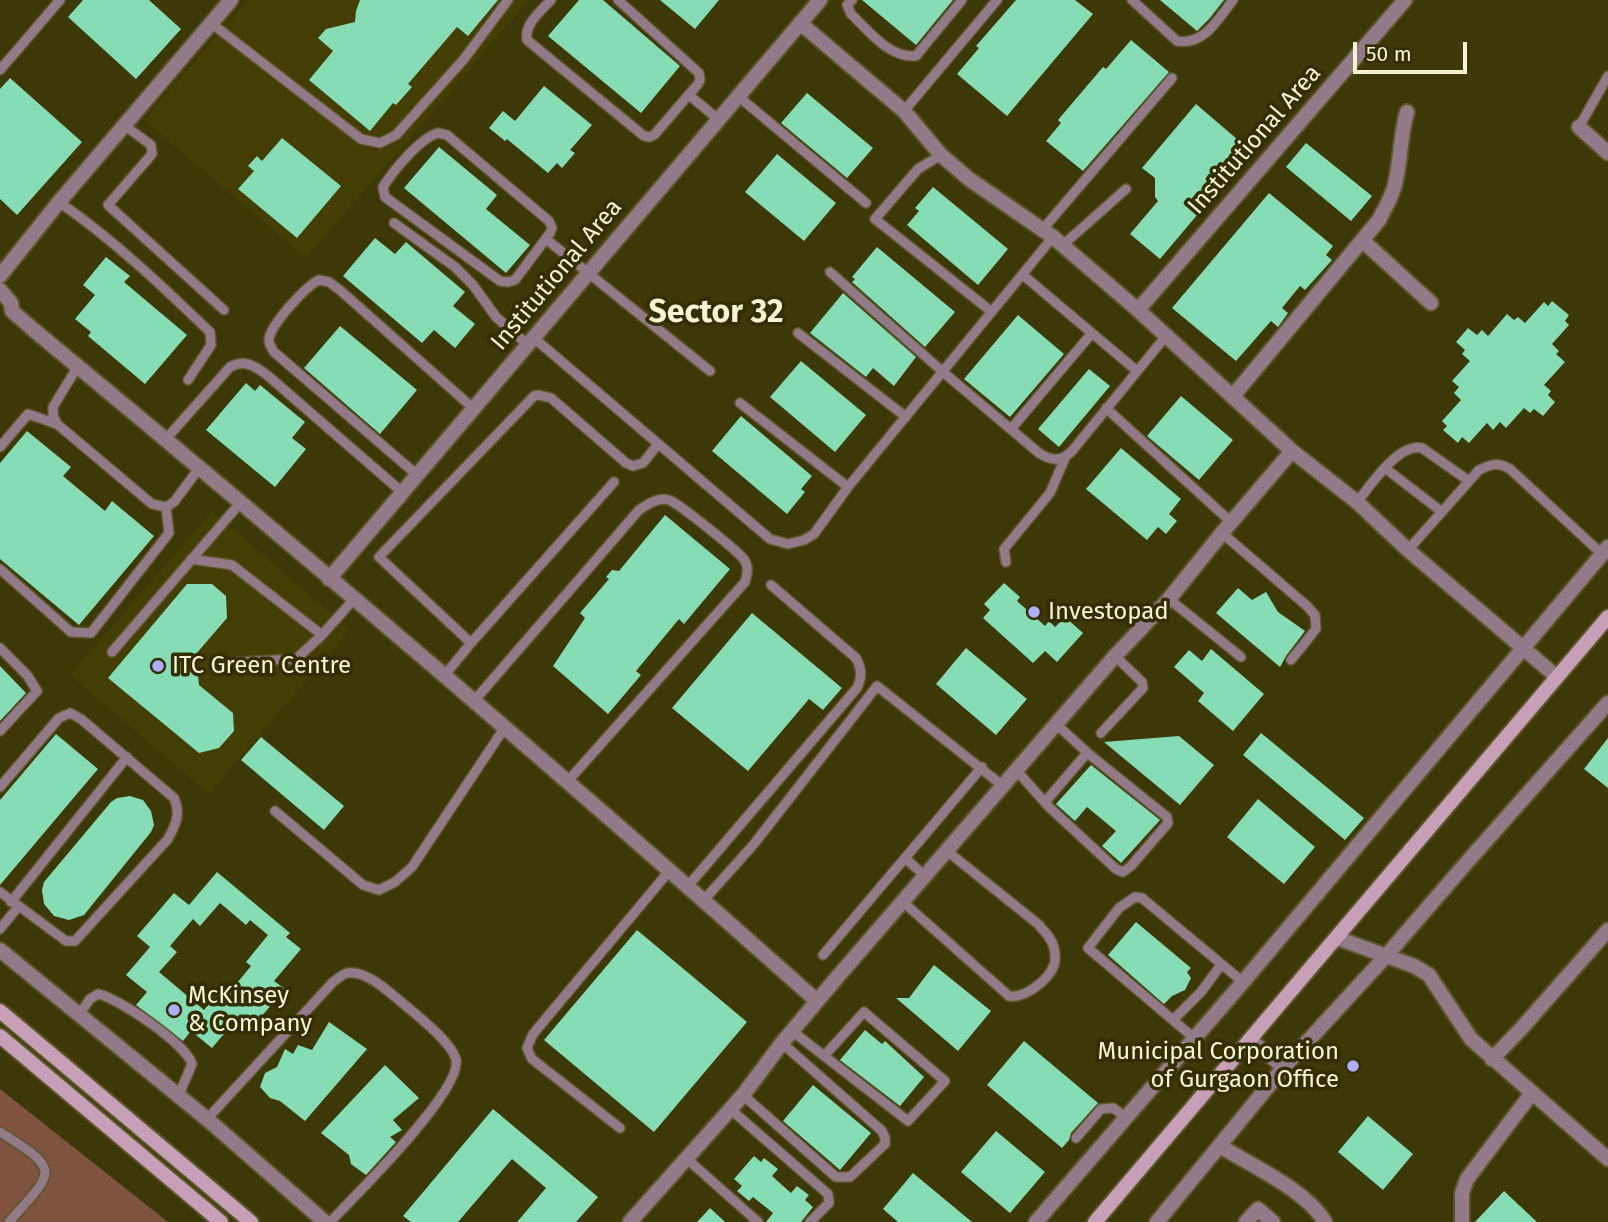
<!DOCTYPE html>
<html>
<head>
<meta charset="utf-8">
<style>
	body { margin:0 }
	#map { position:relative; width:1608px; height:1222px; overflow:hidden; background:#3d3808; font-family:"Fira Sans",sans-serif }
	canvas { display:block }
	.scale { position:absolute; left:1353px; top:42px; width:114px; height:32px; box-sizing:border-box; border:4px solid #f7f5d6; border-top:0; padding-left:9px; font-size:21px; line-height:24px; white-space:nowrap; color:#f7f5d6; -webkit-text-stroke:5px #332e00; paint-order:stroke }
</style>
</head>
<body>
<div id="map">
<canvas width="1608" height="1222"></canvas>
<div class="scale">50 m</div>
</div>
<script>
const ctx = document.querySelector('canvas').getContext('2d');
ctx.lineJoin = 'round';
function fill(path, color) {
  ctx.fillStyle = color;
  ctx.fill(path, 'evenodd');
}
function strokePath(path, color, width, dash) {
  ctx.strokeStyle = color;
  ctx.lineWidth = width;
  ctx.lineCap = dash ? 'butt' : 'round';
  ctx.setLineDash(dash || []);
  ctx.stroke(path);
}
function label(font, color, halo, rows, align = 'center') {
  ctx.font = font + ' "Fira Sans",sans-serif';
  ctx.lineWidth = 7;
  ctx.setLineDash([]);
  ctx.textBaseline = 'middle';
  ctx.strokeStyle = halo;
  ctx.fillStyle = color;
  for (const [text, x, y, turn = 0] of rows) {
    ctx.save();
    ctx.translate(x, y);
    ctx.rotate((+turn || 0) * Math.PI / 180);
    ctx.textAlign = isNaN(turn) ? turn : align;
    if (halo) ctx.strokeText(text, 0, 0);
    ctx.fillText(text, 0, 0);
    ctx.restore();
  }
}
fill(new Path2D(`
	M248,0H529L306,258L144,120Z
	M212,511L350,630L209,794L70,675Z`), '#433e04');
fill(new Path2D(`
	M0,1089L168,1222H0Z`), '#7f5340');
fill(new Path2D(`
	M83,0H149L181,29L136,79L68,17Z
	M360,0H498L468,36L457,27L408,84L412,87L396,105L393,103L370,131L309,80L333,51L318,38L326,29L355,22L356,11Z
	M579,0H603L680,66L641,113L548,36Z
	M660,0H719L695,29Z
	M862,0H953L916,45Z
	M1016,0H1075L1093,14L1007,116L957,74L979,48L976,46Z
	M1160,0H1224L1210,18L1197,31Z
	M1131,40L1169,72L1083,171L1046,141L1061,123L1058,120L1103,67L1106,69Z
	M10,78L82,142L17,215L0,199V89Z
	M544,86L592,125L570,150L575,153L562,168L557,163L548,173L507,139L505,141L489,128L503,111L515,121Z
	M807,93L873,148L847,178L781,123Z
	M1196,104L1251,151L1160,259L1130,234L1158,201L1155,197V178L1142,168Z
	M282,138L341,186L297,238L238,189L254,171L248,166L257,156L262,161Z
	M1306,143L1372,196L1351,221L1286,167Z
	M439,147L497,195L486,209L530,245L506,273L404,188Z
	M777,154L836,203L804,241L745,192Z
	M933,187L1008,249L978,285L907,225L919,211L915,208Z
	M1269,193L1333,246L1326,255L1332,260L1305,290L1300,286L1282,308L1288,313L1278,327L1271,321L1236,361L1172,308Z
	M375,238L395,254L406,242L465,292L453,306L475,324L455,348L434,330L422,343L343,276Z
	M877,247L955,312L925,347L852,282L855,279L852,277Z
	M106,257L130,276L124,282L187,335L145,384L88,336L91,332L75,319L95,295L83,285Z
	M843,293L916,357L894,386L873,368L866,377L810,333Z
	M1552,301L1569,315L1565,321L1569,325L1552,344L1559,351L1556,354L1565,362L1544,385L1551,391L1548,395L1555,402L1543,416L1534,409L1530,413L1524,408L1506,428L1500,422L1493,430L1487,423L1469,443L1462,437L1458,443L1443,430L1447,426L1442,421L1461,400L1454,393L1459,387L1452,381L1470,361L1462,354L1465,350L1456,342L1468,328L1477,335L1482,330L1488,336L1507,314L1514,320L1518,317L1525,323L1544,302L1548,306Z
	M1018,315L1064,354L1010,417L964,379Z
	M340,326L417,390L380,434L304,368Z
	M801,361L866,415L835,452L770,397Z
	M1089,369L1110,386L1059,447L1038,429Z
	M246,383L255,391L260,385L305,422L292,438L306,449L275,487L206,430Z
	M1181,396L1233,440L1199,480L1147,436Z
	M741,416L812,476L801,489L805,492L787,514L712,451Z
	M27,431L71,467L63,476L105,511L112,501L154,536L79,625L0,559V463Z
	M1121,448L1181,499L1169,514L1177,521L1166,534L1158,527L1147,540L1086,489Z
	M665,515L730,569L684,624L679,619L636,671L641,675L608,714L553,666L585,618L580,613L609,579L606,577L612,570L619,571Z
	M1004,583L1020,597L1017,601L1045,626L1049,621L1055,627L1065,617L1083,633L1057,662L1045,651L1033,663L983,618L990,610L984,604Z
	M187,584H212L226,596L227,618L196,654L199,685L233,713L234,731L219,748L199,753L108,678Z
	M1238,588L1252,600L1266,592L1278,612L1305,631L1286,656L1280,667L1216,613Z
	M752,613L842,688L823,710L809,699L748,771L672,708Z
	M966,648L1027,699L996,735L936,684Z
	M1211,649L1264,694L1233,731L1198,701L1204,693L1174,667L1189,650L1202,661Z
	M0,666L26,693L0,721Z
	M1261,733L1364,818L1345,840L1243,755Z
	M56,734L98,769L0,885V800Z
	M1179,736L1214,765L1180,805L1104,742Z
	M261,737L344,806L324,830L241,760Z
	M1608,738V788L1584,769Z
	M1091,765L1160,820L1121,863L1102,846L1116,831L1087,807L1075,821L1056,804Z
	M130,796L143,800L151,811L154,825L151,832L84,915L69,920L54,916L44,904L42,890L44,882L111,802L117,798Z
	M1258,799L1315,847L1284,884L1227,837Z
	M217,872L290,933L286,937L301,949L274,981L285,989L248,1032L235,1021L212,1048L191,1031L183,1041L136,1005L147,992L126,975L150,947L137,936L174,893L189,905ZM220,903L246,925L250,920L268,935L246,962L251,966L228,994L222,989L204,1010L159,972L177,952L170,946L193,919L200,926Z
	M1136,922L1191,968L1187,972L1191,978L1185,990L1172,996L1164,1004L1108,955Z
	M637,930L747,1022L654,1132L544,1040Z
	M934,965L991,1011L958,1051L896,998H909Z
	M329,1022L367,1049L305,1121L280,1101L270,1098L260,1087L265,1073L277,1067L285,1049L293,1054L298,1045L312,1050Z
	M865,1030L882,1044L885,1041L924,1077L900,1106L840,1060Z
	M1024,1041L1098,1103L1071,1133L1069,1140L1062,1148L987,1085Z
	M385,1065L419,1098L393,1120L402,1130L390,1137L396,1142L366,1175L351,1164L349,1155L321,1133Z
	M813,1085L871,1133L840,1170L783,1121Z
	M493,1109L598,1197L576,1222H517L546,1188L512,1159L458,1222H411L403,1216Z
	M1368,1116L1413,1154L1383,1190L1338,1152Z
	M996,1131L1045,1172L1010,1213L961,1172Z
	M754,1156L761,1162L764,1158L778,1169L772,1176L791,1193L797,1186L809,1195L805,1200L813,1207L801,1222H766L773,1213L753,1197L749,1201L737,1191L742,1186L734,1179Z
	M913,1173L972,1222H898L883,1209Z
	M1504,1191L1537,1222H1475Z
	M710,1208L725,1222H697Z`), '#85dcb5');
const lane = new Path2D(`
	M551,0C541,11 524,24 527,40L644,136L650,137L655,134L698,84L700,80L699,73L618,0
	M852,0L847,5L851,14C870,32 889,58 916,56L962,0
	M1132,0L1177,41C1204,46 1218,19 1233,0
	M211,23L361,139L380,143L396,135L464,59L508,0
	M0,70L60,0
	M689,95L719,120
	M739,97L866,203
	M904,111L997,0
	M124,125L151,145L152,154L108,205L224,310
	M1579,127L1608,76
	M438,133L447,135L549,221L552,228L550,233L515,280L508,282L500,281L385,197L383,187C393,171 420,138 438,133Z
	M941,155L918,169L875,219L992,312
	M59,202C115,241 161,285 210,332L211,345L188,380
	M394,223L455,267L473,285L496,317L528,345
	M1043,229L1172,78
	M546,239L710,371
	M1063,245L1126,189
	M830,272L943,372L1039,453C1051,461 1061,462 1072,451L1166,336
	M1023,275L1137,371
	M798,333L906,417
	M534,338L770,539L788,544L804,540L814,534L848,487L1053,237
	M78,366L53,407V415L57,424L152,504L166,507L174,502L200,467
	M740,403L848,487
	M1106,408L1231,522
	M1011,429L1092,333
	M166,439L230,367C244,359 255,366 267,375L402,492
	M0,447L28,414L57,424
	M1385,468L1442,512
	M416,474L274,352C273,351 269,343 269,341C268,327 306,286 319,280L329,282L341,291L474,409
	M1357,502C1371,485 1398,443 1422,448L1469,481
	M1222,533L1307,606L1315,615L1316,629L1291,660
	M1408,550L1479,470C1491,464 1498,462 1510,469L1602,554
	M191,559L232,565L322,635L354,599
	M1006,562L1004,549L1050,493L1065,458
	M0,569L71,632L91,633L169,533L166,507
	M1169,599L1241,657
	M471,643L379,557L534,396L539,395L551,398L626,463L633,466L643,463L658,444
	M0,648L27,675L37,691L0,731
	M112,652L241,502
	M220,663L296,659L322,635
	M444,676L471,643L614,482
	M474,701L639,510C648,504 658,497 669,500C678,503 741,553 745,561C749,568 747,575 745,582L568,781
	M1101,733L1143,688L1142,682L1115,656
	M1016,770L1049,807L1116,869L1123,872L1131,866L1168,823L1167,817L1090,755L1056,724
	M0,787L59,718L70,713L81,719L174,798C181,814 176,824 168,839L75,941H66L0,892
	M1045,802L1087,753
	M275,811L363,885L379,890L395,882L412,867L505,727
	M905,858L925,876
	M688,886L857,688C862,677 862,669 856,658L771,585
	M704,900L754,844L877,686L1003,786
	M11,902L127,757
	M903,902L1009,996C1024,999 1049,980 1054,965C1056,961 1055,951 1054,948C1052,938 1044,931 1038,924L947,851
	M0,929L18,907
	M823,955L982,767
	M78,1016L90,999L98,994C119,998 187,1045 192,1064L178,1097
	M1174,1019L1201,992L1221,965
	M792,1031L908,1121L945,1081L864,1012L824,1056
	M1194,1038L1088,948L1119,908L1135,897L1142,898L1243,982
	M743,1095L836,1177H850L885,1144V1138L882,1131L782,1043
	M730,1109L828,1194L829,1203L810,1222
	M207,1119L333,982C337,979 343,974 347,973C363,970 382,986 394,996C409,1009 452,1041 456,1060C462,1091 354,1197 330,1222
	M620,1128L532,1059L527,1048L533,1034L670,870
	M0,1132C63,1171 54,1171 9,1222
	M1076,1138L1101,1109L1113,1108L1126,1117
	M686,1158L758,1222`);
const street = new Path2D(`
	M800,23L904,111L941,155L969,179L1053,237L1138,310L1292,451L1357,502L1408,550L1557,677
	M1579,127L1608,153
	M1362,240L1431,303
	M0,276L59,202L231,0
	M0,290L11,303L12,311L35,331C300,550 561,773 817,1001
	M1138,310L1405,0
	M1233,396L1379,220C1385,208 1392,197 1395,184C1401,160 1400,136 1407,112
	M329,579L820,0
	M1337,938L1414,966L1429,975L1471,1039L1608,1159
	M0,950L207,1119L325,1222
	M1250,1040L1284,1067
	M1492,1059L1520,1030L1608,930
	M1220,1146C1252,1166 1306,1190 1325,1222
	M630,1222L743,1095L782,1043L834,981L1115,656L1169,599L1222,533L1292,451
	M1036,1222L1243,982L1608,547
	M1157,1222L1284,1067L1386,956L1468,861L1608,703
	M1246,1222L1258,1209L1273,1222
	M1462,1222V1193L1467,1179L1532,1093`);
const secondary = new Path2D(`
	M0,1011L251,1222
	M0,1036L221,1222
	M1095,1222L1608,617`);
strokePath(lane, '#5b5629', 12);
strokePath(street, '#5b5629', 18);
strokePath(secondary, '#5b5629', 18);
strokePath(lane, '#937a88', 9);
strokePath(street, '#937a88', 14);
strokePath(secondary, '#c79fb6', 14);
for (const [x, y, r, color] of [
	[1034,612,7,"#aeaefa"],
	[158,666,7,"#aeaefa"],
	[174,1010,7,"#aeaefa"],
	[1353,1066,7,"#aeaefa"]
]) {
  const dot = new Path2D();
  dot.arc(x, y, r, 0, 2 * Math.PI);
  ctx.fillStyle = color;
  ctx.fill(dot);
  strokePath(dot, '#332e00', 2.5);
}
label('24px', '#f7f5d6', '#332e00', [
	["Institutional Area",1255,140,-49],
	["Institutional Area",557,275,-50]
]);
label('24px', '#f7f5d6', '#332e00', [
	["Investopad",1048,612],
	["ITC Green Centre",172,666],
	["McKinsey",188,996],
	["& Company",188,1024],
	["Municipal Corporation",1339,1052,"right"],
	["of Gurgaon Office",1339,1080,"right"]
], 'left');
label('bold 32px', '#f7f5d6', '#332e00', [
	["Sector 32",716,313]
]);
</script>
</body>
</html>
